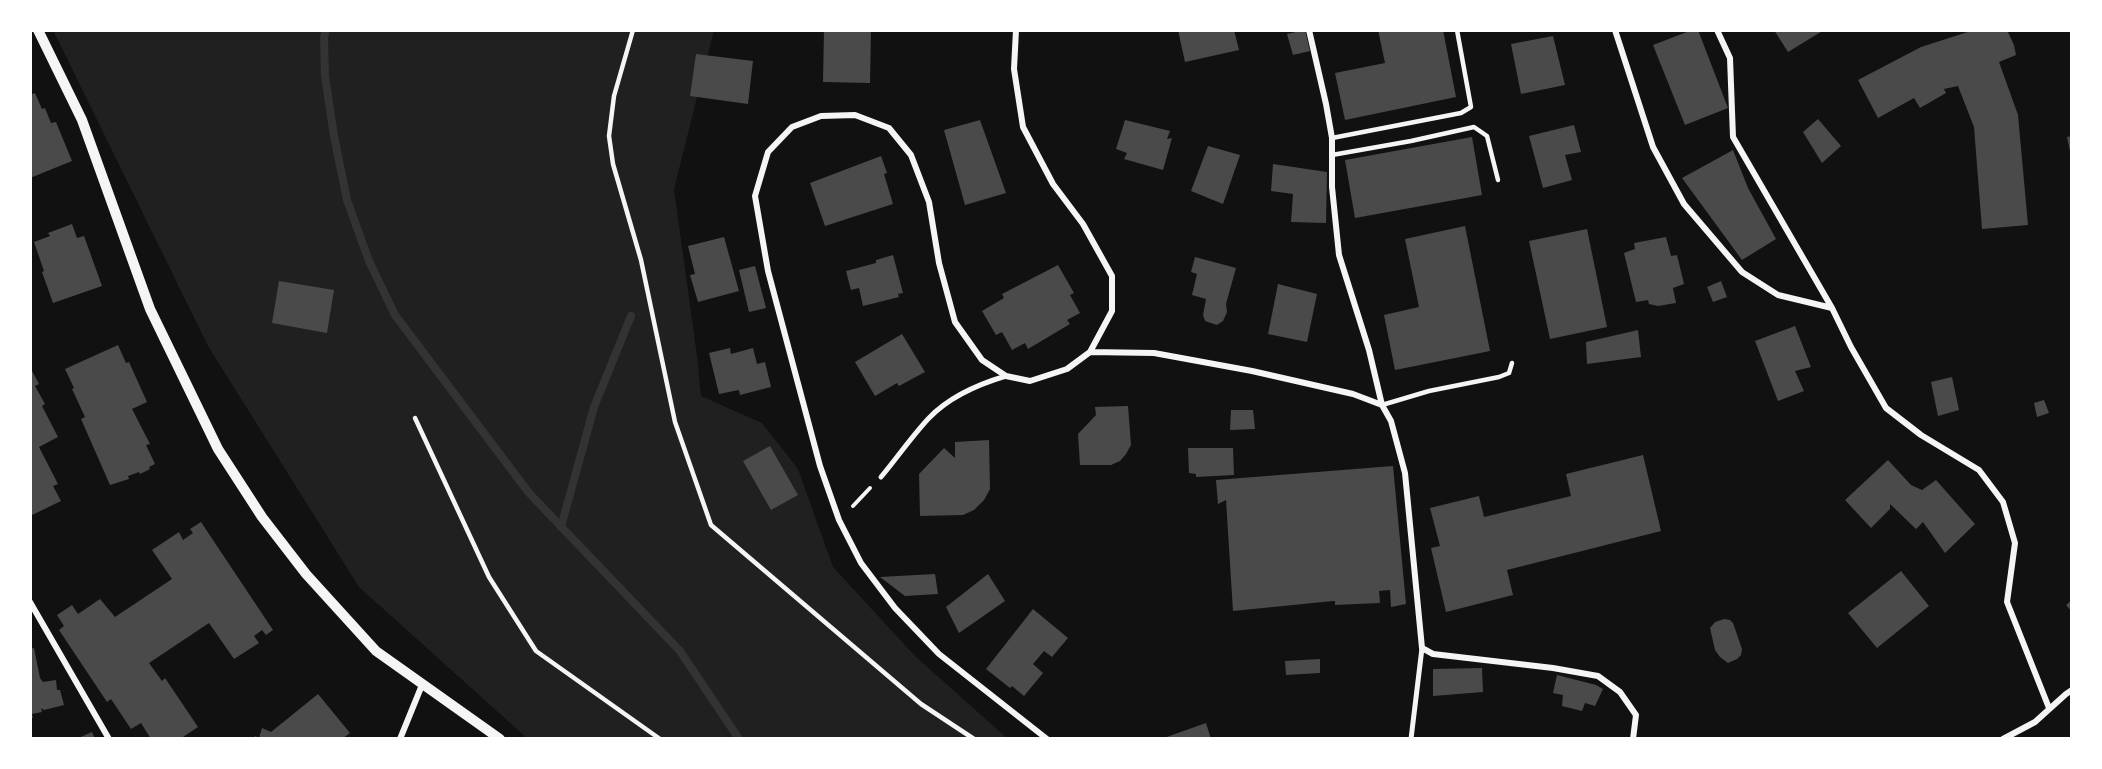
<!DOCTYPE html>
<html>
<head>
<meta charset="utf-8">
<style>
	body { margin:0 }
	#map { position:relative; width:2102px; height:769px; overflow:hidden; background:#111; font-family:"DejaVu Sans",sans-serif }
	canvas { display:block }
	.frame { position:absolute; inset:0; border:32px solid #fff; pointer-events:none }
</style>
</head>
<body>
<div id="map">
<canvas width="2102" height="769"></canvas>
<div class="frame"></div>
</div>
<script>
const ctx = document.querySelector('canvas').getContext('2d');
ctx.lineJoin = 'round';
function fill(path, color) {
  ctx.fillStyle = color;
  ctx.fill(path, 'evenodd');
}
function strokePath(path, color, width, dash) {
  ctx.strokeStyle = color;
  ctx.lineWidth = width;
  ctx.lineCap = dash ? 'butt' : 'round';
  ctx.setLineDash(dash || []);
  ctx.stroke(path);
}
fill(new Path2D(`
	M53,30H714L674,189L697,356L701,396L762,423L798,469L833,567L915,656L1008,739H528L359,587L208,346Z`), '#202020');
strokePath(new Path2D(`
	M326,30L324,37L325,76L334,136L347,200L369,261L395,315L529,493L680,651L739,739
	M561,527L594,407L631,316`), '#333', 8);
fill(new Path2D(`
	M824,30H871L870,83L823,82Z
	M1178,30H1234L1239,50L1185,62Z
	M1305,30L1310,51L1293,55L1287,34Z
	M1378,30H1443L1456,97L1345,120L1335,73L1385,63Z
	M1692,30H1698L1728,108L1685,125L1653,45Z
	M1774,30H1824L1788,52Z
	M1974,30H2007L2014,45L2016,55L1999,62L2018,115L2028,225L1982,229L1974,127L1958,86L1944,89L1946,93L1920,108L1914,98L1878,118L1858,80L1921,47Z
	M1553,36L1565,85L1521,94L1511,44Z
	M696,54L753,61L748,104L690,96Z
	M35,93L42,109L45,108L51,123L56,122L72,161L30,178V95Z
	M1818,119L1841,146L1822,163L1803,132Z
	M980,120L1006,193L965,205L944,130Z
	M1125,120L1170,131L1167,139L1172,138L1163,170L1124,159L1127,153L1116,149Z
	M1574,125L1581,152L1565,155L1572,180L1543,188L1529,136Z
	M2072,136V156H2071L2067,137Z
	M1472,137L1482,195L1355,218L1345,160Z
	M1208,146L1240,155L1223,204L1191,191Z
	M1733,150L1748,188L1776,239L1742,260L1682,178Z
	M881,156L887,173L884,174L893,204L825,226L810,183Z
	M1273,164L1327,172L1326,223L1291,222L1293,194L1271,191Z
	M72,224L77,238L84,236L102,286L53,303L42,272L44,271L34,242L50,236L48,233Z
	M1465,226L1490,351L1395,370L1384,315L1419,307L1405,239Z
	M1587,229L1607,327L1550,339L1529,241Z
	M724,237L739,291L698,302L690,275L695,274L688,246Z
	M1666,237L1671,256L1677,255L1684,284L1673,288L1676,303L1658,306L1649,304L1648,300L1636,302L1624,253L1635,249L1634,243Z
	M893,255L903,293L898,294L899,297L863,306L859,288L851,290L846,271L876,263V260Z
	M1195,257L1236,268L1226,304L1227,312L1223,321L1217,325L1205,321L1203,315L1206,299L1192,295L1197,274L1191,272Z
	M1058,265L1074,293L1070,295L1080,313L1067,320L1070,324L1028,349L1025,343L1012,350L1002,332L996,335L982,311L1004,298L1002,294Z
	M755,266L766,308L749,312L739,270Z
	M279,281L334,290L327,333L272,323Z
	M1721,281L1727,297L1713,302L1707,287Z
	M1278,284L1317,294L1307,342L1268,334Z
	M1795,326L1811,367L1795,371L1804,391L1778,401L1755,341Z
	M1638,330L1641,357L1587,364L1586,342Z
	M902,334L925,372L899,386L897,383L875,396L855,362Z
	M118,345L126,363L129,362L147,402L132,409L150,444L146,445L155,464L149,467L150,469L140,474L139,472L128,476L129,479L110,485L81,419L85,417L72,389L74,388L65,369Z
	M730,348L731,354L753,348L757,364L765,362L771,387L740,395L739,390L719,394L709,353Z
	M30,367L39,384L35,386L45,404L42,406L58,437L39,447L58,484L53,486L61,501L30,516Z
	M1952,377L1959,410L1938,416L1931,382Z
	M2044,400L2049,413L2037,417L2034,403Z
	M1128,406L1131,445L1126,454L1120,461L1111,465H1080L1078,434L1096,415L1095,407Z
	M1231,410H1253L1255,429L1230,430Z
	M989,440L990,489L984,500L974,510L963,515L920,516L919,474L944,448L955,458V442Z
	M770,446L798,495L771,510L743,461Z
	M1188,448H1233L1234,475L1196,477V474L1189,473Z
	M1643,455L1661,531L1507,570L1513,595L1446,612L1431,548L1440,546L1430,508L1479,496L1484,517L1571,496L1566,474Z
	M1888,460L1911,485L1922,490L1936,480L1975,524L1945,553L1923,522L1916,529L1890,504V509L1871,528L1845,500Z
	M1393,466L1406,604L1391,607L1390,590L1379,591L1380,603L1335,605V601H1333L1233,611L1226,500L1218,504L1216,480Z
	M201,522L273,630L266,635L262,630L254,636L259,643L234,659L209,623L149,663L162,681L165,678L198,727L180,739H151L141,723L131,729L111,699L107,702L59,630L64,626L57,615L72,605L78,614L100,599L115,617L172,579L152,550L179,532L183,540L193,533L190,529Z
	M1901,571L1929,606L1877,648L1848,613Z
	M935,574L938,594L905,596L880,577Z
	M988,574L1005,601L959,633L946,607Z
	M2072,600V612L2066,605Z
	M1033,609L1068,638L1052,657L1044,651L1033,664L1043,673L1024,696L1012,686L1010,688L986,669Z
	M1724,619L1730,620L1733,623L1742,649L1741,655L1737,659L1728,663L1720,657L1715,650L1710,628L1715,622Z
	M34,648L40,678L43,682L56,680L57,690H60L64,705L44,710L41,708L42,712L32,714L33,718H30V649Z
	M1320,659V673L1286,675L1285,661Z
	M1482,668L1483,692L1433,696V669Z
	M1557,675L1596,685L1603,689L1595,706L1585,703L1582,711L1562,706L1563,695L1553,693Z
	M318,694L350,733L342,739H254L255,736L259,738L262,728L271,732Z
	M1206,723L1211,739H1161Z
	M92,732L95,739H76Z`), '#4a4a4a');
strokePath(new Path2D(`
	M853,506L870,488`), '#f5f5f5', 4);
strokePath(new Path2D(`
	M633,30L614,96L609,136L613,164L641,260L675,422L711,525L921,704L974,739
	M1332,138L1461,113L1471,107L1457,30
	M1332,155L1411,141L1474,127L1487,136L1498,180
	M1382,405L1429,391L1499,377L1509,373L1512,363
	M415,418L489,577L536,651L660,739`), '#f5f5f5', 4.5);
strokePath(new Path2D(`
	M881,477C897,458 912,436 929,418C949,397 979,384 1006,376
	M1411,739L1422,648`), '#f5f5f5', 5);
strokePath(new Path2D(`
	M1016,30L1014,69L1023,127L1053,184L1083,224L1112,276V311L1090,352L1067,369L1030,381L1006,376L982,360L955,322L939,263L929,202L911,155L889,128L855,115L821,116L792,127L768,152L755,196L768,271L820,466L839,520L861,563L895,608L939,654L1047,739
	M1309,30L1326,104L1332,138V187L1339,255L1369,350L1382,405L1391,421L1405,473L1422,648L1433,654L1553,668L1598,676L1620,692L1636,715L1633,739
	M1615,30L1653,147L1684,204L1742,272L1778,295L1832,308L1851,347L1886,408L1921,435L1979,470L2003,502L2015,543L2007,602L2049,708
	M1717,30L1730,58L1733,137L1832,308
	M1090,352L1154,353L1252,371L1353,394L1382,405
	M30,602L109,739
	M400,739L422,685
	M2003,739L2035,722L2066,694L2072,690`), '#f5f5f5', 6);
strokePath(new Path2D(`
	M38,30L82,120L150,309L218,449L262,517L306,574L376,651L500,739`), '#f5f5f5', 10);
</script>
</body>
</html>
